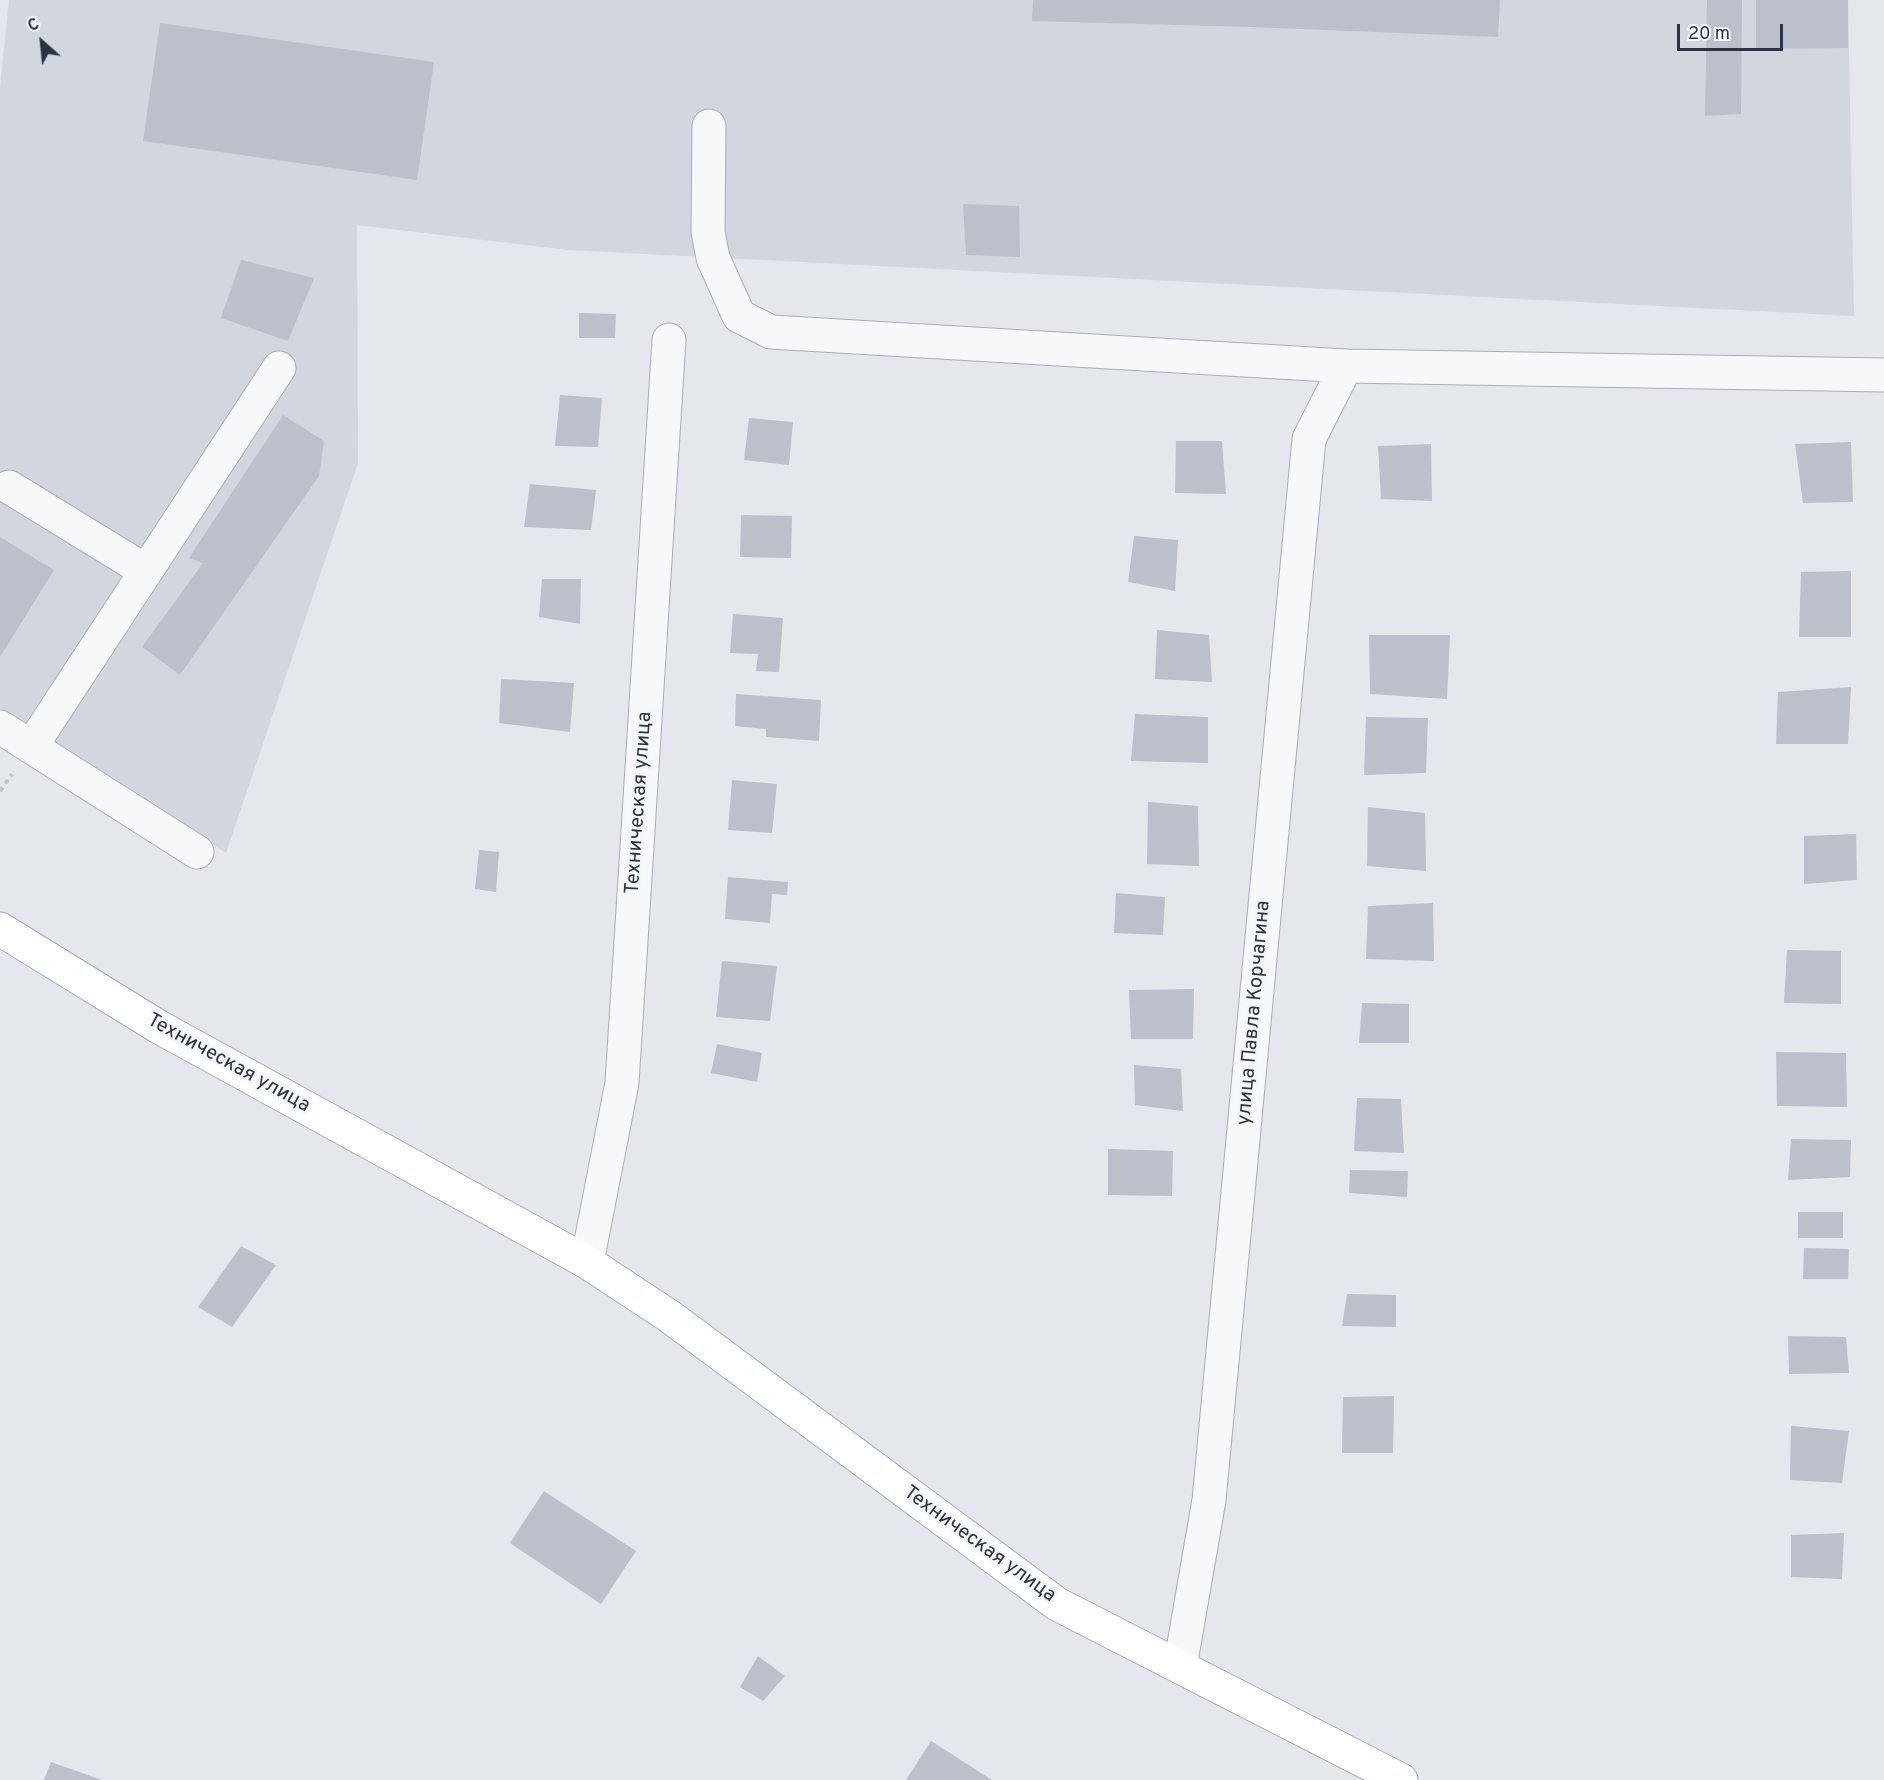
<!DOCTYPE html>
<html>
<head>
<meta charset="utf-8">
<style>
	body { margin:0 }
	#map { position:relative; width:1884px; height:1780px; overflow:hidden; background:#e4e7ec; font-family:Overpass,sans-serif }
	canvas { display:block }
	.north { position:absolute; left:12px; top:12px; width:60px; height:60px; -webkit-text-stroke:4px #f4f6f9; paint-order:stroke; rotate:333deg; font-size:16px; font-weight:700; line-height:24px; text-align:center; color:#2b3445 }
	.north::after { content:''; display:block; margin:auto; width:21px; height:27px; background:#2b3445; clip-path:polygon(50% 0,100% 100%,50% 72%,0 100%) }
	.scale { position:absolute; left:1677px; top:24px; width:106px; height:27px; box-sizing:border-box; border:3px solid #2b3445; border-top:0; padding-left:8px; font-size:18px; line-height:21px; white-space:nowrap; color:#2b3445; -webkit-text-stroke:4px #f4f6f9; paint-order:stroke }
</style>
</head>
<body>
<div id="map">
<canvas width="1884" height="1780"></canvas>
<div class="north">С</div>
<div class="scale">20 m</div>
</div>
<script>
const ctx = document.querySelector('canvas').getContext('2d');
ctx.lineJoin = 'round';
function fill(path, color) {
  ctx.fillStyle = color;
  ctx.fill(path, 'evenodd');
}
function strokePath(path, color, width, dash) {
  ctx.strokeStyle = color;
  ctx.lineWidth = width;
  ctx.lineCap = dash ? 'butt' : 'round';
  ctx.setLineDash(dash || []);
  ctx.stroke(path);
}
function label(font, color, halo, rows, align = 'center') {
  ctx.font = font + ' Overpass,sans-serif';
  ctx.lineWidth = 6;
  ctx.setLineDash([]);
  ctx.textBaseline = 'middle';
  ctx.strokeStyle = halo;
  ctx.fillStyle = color;
  for (const [text, x, y, turn = 0] of rows) {
    ctx.save();
    ctx.translate(x, y);
    ctx.rotate((+turn || 0) * Math.PI / 180);
    ctx.textAlign = isNaN(turn) ? turn : align;
    if (halo) ctx.strokeText(text, 0, 0);
    ctx.fillText(text, 0, 0);
    ctx.restore();
  }
}
fill(new Path2D(`
	M9,0H1848L1854,316L568,250L357,225L358,463L226,853L0,708V87Z`), '#d2d6de');
fill(new Path2D(`
	M1033,0H1500L1498,37L1252,27L1032,21Z
	M1707,0H1742L1741,114L1705,116Z
	M1756,0H1848V48L1756,49Z
	M160,23L434,62L417,180L143,141Z
	M963,204L1019,206L1020,257L966,255Z
	M241,260L314,278L288,341L221,318Z
	M579,313L616,314L615,338H579Z
	M560,395L602,398L598,447L555,446Z
	M283,415L324,441L319,476L180,675L142,647L203,563L189,558Z
	M749,418L793,422L789,465L744,460Z
	M1176,441H1222L1226,494L1175,493Z
	M1851,442L1853,502L1803,503L1795,444Z
	M1431,444L1432,501L1381,499L1378,446Z
	M530,484L596,490L591,530L524,527Z
	M741,515L792,516L791,558L740,557Z
	M1134,536L1178,540L1175,591L1128,582Z
	M0,537L54,570L0,657Z
	M1851,571V637H1799L1801,572Z
	M542,579H581L580,624L539,617Z
	M733,614L783,618L779,672L756,671L758,654L730,653Z
	M1157,630L1209,635L1212,682L1155,679Z
	M1369,635H1450L1447,699L1370,694Z
	M501,679L574,683L570,732L499,723Z
	M1851,687L1848,744H1776L1778,692Z
	M736,694L821,700L819,741L766,737V729L735,726Z
	M1135,714L1208,717V763L1131,761Z
	M1366,717L1428,718L1426,773L1364,775Z
	M732,780L777,784L772,833L728,830Z
	M1148,802L1198,806L1199,866L1147,864Z
	M1368,807L1425,813L1426,871L1367,866Z
	M1856,834L1857,880L1804,884V836Z
	M479,850L499,852L496,892L475,889Z
	M728,877L788,882L787,895L772,894L770,923L725,919Z
	M1116,893L1165,897L1163,935L1114,933Z
	M1433,903L1434,961L1366,959L1368,906Z
	M1787,950L1841,951V1004L1784,1003Z
	M722,961L777,966L770,1021L716,1017Z
	M1194,989L1193,1039H1131L1129,990Z
	M1362,1003L1409,1004V1043H1359Z
	M717,1044L762,1053L757,1082L711,1073Z
	M1776,1052L1846,1053L1847,1107L1777,1106Z
	M1134,1065L1181,1069L1183,1111L1135,1105Z
	M1357,1098L1401,1099L1404,1153L1354,1151Z
	M1791,1139L1851,1140L1850,1177L1788,1180Z
	M1108,1149L1173,1151L1172,1196L1108,1195Z
	M1350,1170L1408,1171L1407,1197L1349,1193Z
	M1798,1212H1843V1238H1798Z
	M241,1246L276,1265L232,1327L198,1307Z
	M1804,1248L1849,1249L1848,1279H1803Z
	M1347,1294L1396,1295V1327L1342,1326Z
	M1788,1336L1846,1337L1849,1373L1789,1374Z
	M1394,1396L1393,1453H1342L1343,1397Z
	M1791,1426L1849,1431L1842,1483L1790,1480Z
	M544,1491L636,1551L601,1604L510,1543Z
	M1844,1533L1842,1579L1791,1577V1535Z
	M758,1656L785,1676L763,1701L740,1687Z
	M931,1741L992,1780H906Z
	M51,1762L102,1780H44Z`), '#bbc0ca');
const minor = new Path2D(`
	M709,126L708,232L713,258L739,316L771,332L1346,366L1884,375
	M9,487L146,571
	M0,727L197,852
	M31,747L279,368
	M587,1262L622,1083L669,340
	M1180,1667L1209,1500L1309,439L1346,366`);
const major = new Path2D(`
	M0,929L159,1027L587,1262L669,1316L1057,1604L1401,1780`);
strokePath(minor, '#a9aeb7', 35);
strokePath(major, '#a3abb8', 35);
strokePath(new Path2D(`
	M0,791L12,774`), '#c2c5cb', 4, [4.5, 4.5]);
strokePath(minor, '#f7f8fa', 33);
strokePath(major, '#fff', 33);
label('20px', '#2b3445', '#f4f6f9', [
	["Техническая улица",640,803,-86],
	["улица Павла Корчагина",1255,1013,-85],
	["Техническая улица",228,1064,29],
	["Техническая улица",979,1545,36]
]);
</script>
</body>
</html>
